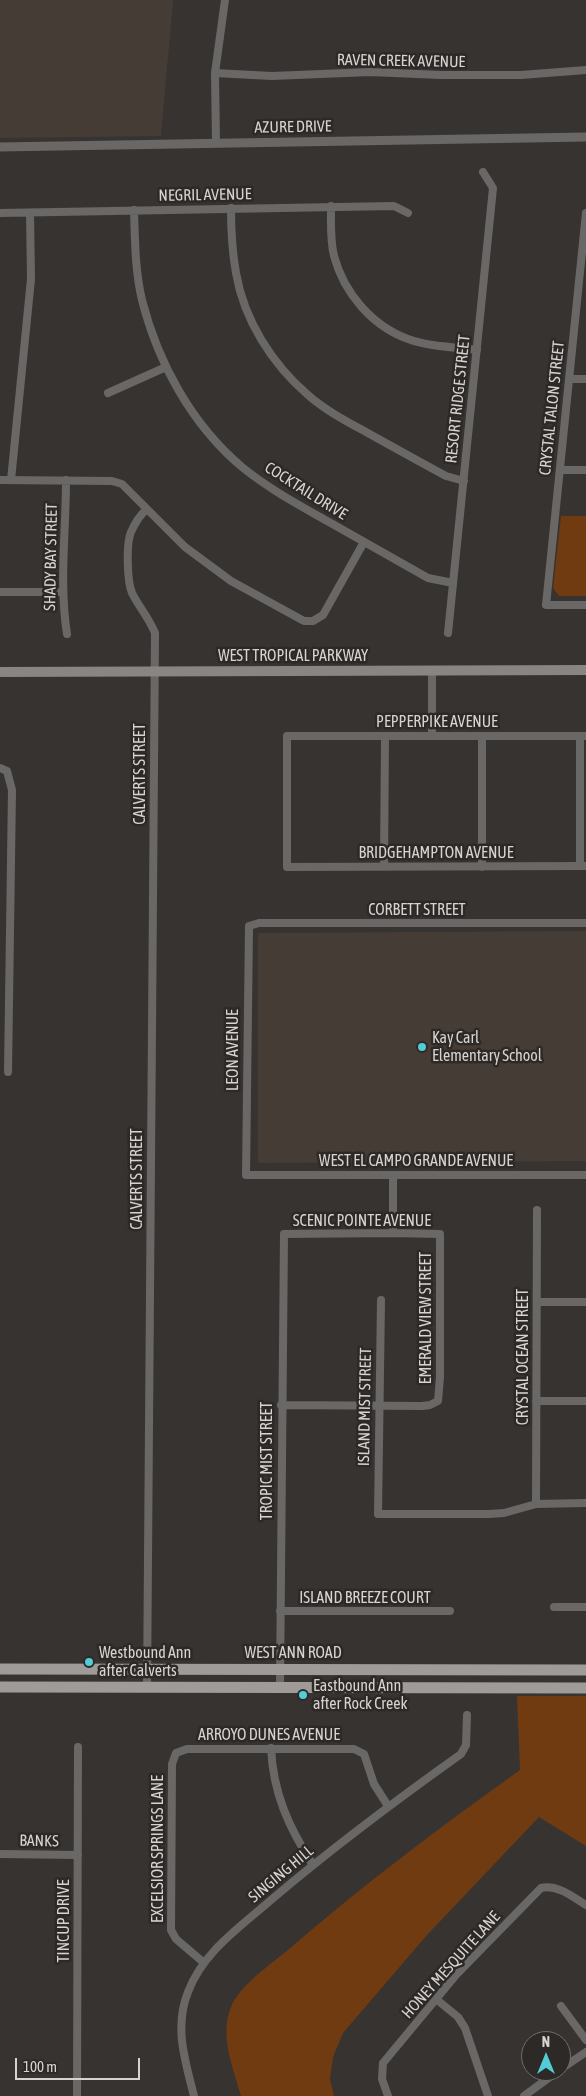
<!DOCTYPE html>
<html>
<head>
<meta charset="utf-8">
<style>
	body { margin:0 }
	#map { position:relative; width:586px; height:2096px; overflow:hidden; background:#373330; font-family:"Asap Condensed",sans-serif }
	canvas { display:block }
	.north { position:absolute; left:521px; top:2031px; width:50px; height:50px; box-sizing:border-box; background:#2d2927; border:1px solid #716d6b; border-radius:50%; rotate:0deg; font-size:14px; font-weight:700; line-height:20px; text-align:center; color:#d6d3d1 }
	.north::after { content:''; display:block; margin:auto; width:18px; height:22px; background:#52ccd6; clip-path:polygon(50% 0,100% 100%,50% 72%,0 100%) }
	.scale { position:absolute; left:15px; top:2058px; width:125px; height:22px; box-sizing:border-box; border:2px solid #d6d3d1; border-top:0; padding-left:6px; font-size:15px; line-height:18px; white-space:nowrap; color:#d6d3d1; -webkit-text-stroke:4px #2d2927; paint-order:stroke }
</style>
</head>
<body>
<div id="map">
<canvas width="586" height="2096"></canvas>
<div class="north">N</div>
<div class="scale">100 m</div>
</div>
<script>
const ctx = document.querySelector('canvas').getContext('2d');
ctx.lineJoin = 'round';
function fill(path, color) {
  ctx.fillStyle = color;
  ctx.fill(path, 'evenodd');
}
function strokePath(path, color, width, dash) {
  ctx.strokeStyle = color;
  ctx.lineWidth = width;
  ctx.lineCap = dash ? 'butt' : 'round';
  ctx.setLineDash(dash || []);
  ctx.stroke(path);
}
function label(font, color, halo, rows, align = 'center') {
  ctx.font = font + ' "Asap Condensed",sans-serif';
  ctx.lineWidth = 5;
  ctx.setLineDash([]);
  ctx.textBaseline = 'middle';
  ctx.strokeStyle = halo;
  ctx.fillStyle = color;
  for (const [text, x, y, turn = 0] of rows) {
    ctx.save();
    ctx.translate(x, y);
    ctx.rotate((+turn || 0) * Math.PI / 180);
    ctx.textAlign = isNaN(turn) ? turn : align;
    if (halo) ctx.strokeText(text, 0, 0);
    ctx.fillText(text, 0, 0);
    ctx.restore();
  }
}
fill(new Path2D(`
	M0,0H173L161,136L0,138Z
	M586,931V1161L258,1163V933Z`), '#463c36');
fill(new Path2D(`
	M561,516H586V596H559L553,588Z
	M517,1696H586V1846L539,1817L427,1935L343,2033L333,2057L330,2079L334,2096H241C233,2068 219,2036 231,2007C239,1986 271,1964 289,1949C363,1885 440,1827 520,1770Z`), '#713b12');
strokePath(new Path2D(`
	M215,73L272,76L370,72L441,75H521L586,70
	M216,143L215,73L225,0
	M331,206C331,223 330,240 334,256C344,293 372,326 408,339C430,347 454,347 477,350
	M231,208C231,230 232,251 236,273C244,320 272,364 308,395C325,410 346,421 366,432C393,447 420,462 446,476L464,481
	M134,210C135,240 135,271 142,300C158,363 192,425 242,467C269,489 299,505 329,522C362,541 395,559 428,578L453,583
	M0,213L394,206L408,213
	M586,213L546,605H586
	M569,379H586
	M108,393L166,367
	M560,470H586
	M0,480L112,481L122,484L185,547L231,581L304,621H313L323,615L364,542
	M11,480L31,279L30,213
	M66,480C66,532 59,583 67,634
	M146,510C139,516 135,523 131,532C126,543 127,581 132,593C139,607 149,618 155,633L147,1688
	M0,592H62
	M448,633L493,188L483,172
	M432,671V736
	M586,736H287V867L586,866
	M0,768L7,771L12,790L8,1072
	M580,866V736
	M384,867L385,736
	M482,867V736
	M586,923H259L249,926L246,1175H586
	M393,1233V1175
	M381,1300L378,1514H489L504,1513L536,1504L586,1503
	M537,1302H586
	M536,1401H586
	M536,1504L537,1210
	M554,1607H586
	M280,1611H450
	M280,1688L284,1234L393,1233L440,1234V1377L438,1401L430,1405L422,1406L281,1405
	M271,1748C273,1793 289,1828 313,1865
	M0,1854L78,1855
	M203,1962L176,1939L171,1930L172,1764L176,1753L187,1749H354L364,1754L374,1784L388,1806
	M436,1999L458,2017L465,2028L488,2096
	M561,2006L586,2040
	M561,2069L586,2052
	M77,2096L78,1747
	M194,2096C185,2061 174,2027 188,1992C203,1952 240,1927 271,1900C332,1848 395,1801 461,1754L466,1745L467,1715
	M388,2096L382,2079L383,2063L456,1975L541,1888C557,1884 573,1897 586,1905
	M524,2096L558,2071`), '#6a6867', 8);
strokePath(new Path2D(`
	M0,147L586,137`), '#6a6867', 9);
strokePath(new Path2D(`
	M0,672L586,670`), '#888583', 10);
strokePath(new Path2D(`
	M0,1669L586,1670
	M0,1687L586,1688`), '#9f9b99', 11);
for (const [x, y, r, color] of [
	[422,1047,5,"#52ccd6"],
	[89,1662,5,"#52ccd6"],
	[303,1695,5,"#52ccd6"]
]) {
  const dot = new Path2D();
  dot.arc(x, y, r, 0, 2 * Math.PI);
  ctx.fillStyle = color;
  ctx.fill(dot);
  strokePath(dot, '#2d2927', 2);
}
label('16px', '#d6d3d1', '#2d2927', [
	["RAVEN CREEK AVENUE",401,61,1],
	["AZURE DRIVE",293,127,-1],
	["NEGRIL AVENUE",205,195,-1],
	["RESORT RIDGE STREET",458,399,-84],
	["CRYSTAL TALON STREET",552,408,-84],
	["COCKTAIL DRIVE",306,491,32],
	["SHADY BAY STREET",51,557,-89],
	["WEST TROPICAL PARKWAY",293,656],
	["PEPPERPIKE AVENUE",437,722],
	["CALVERTS STREET",140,774,-90],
	["BRIDGEHAMPTON AVENUE",436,853],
	["CORBETT STREET",417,910],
	["LEON AVENUE",233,1050,-90],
	["WEST EL CAMPO GRANDE AVENUE",416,1161],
	["CALVERTS STREET",137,1179,-90],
	["SCENIC POINTE AVENUE",362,1221],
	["EMERALD VIEW STREET",426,1318,-90],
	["CRYSTAL OCEAN STREET",523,1357,-90],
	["ISLAND MIST STREET",365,1407,-89],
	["TROPIC MIST STREET",267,1461,-90],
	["ISLAND BREEZE COURT",365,1598],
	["WEST ANN ROAD",293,1653],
	["ARROYO DUNES AVENUE",269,1735],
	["BANKS",39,1841,1],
	["EXCELSIOR SPRINGS LANE",158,1849,-90],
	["SINGING HILL",281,1874,-40],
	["TINCUP DRIVE",64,1921,-90],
	["HONEY MESQUITE LANE",451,1965,-48]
]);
label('16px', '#d6d3d1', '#2d2927', [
	["Kay Carl",432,1038],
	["Elementary School",432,1056],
	["Westbound Ann",99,1653],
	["after Calverts",99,1671],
	["Eastbound Ann",313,1686],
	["after Rock Creek",313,1704]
], 'left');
</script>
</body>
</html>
